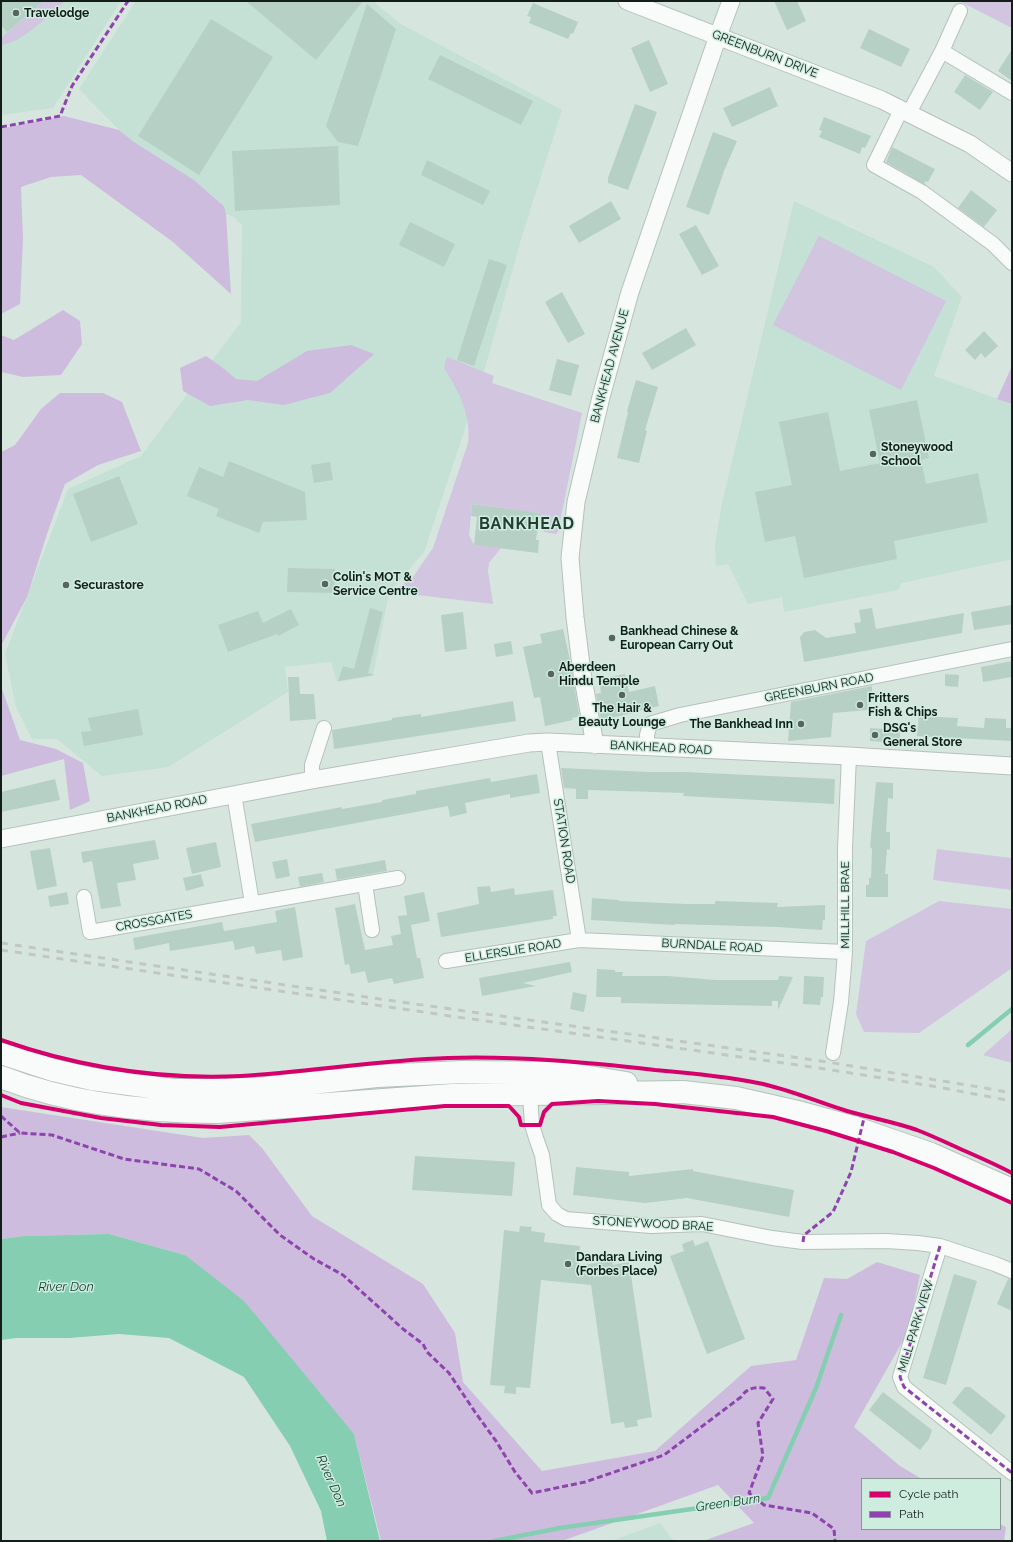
<!DOCTYPE html>
<html>
<head>
<meta charset="utf-8">
<style>
	body { margin:0 }
	#map { position:relative; width:1013px; height:1542px; overflow:hidden; background:#d6e6de; font-family:Raleway,sans-serif }
	canvas { display:block }
	.frame { position:absolute; inset:0; border:2px solid #131e1a; pointer-events:none }
	.legend { position:absolute; left:861px; top:1478px; width:140px; height:52px; box-sizing:border-box; background:#cfeddf; border:1px solid #849a90; margin:0; padding:5px 7px; list-style:none; font-size:12px; color:#131e1a }
	.legend li { display:flex; align-items:center; gap:8px; height:20px }
	.legend b { width:20px; border:1px solid #849a90 }
</style>
</head>
<body>
<div id="map">
<canvas width="1013" height="1542"></canvas>
<div class="frame"></div>
<ul class="legend">
<li><b style="height:5px;background:#d6006c"></b>Cycle path</li>
<li><b style="height:5px;background:#8e44ad"></b>Path</li>
</ul>
</div>
<script>
const ctx = document.querySelector('canvas').getContext('2d');
ctx.lineJoin = 'round';
function fill(path, color) {
  ctx.fillStyle = color;
  ctx.fill(path, 'evenodd');
}
function strokePath(path, color, width, dash) {
  ctx.strokeStyle = color;
  ctx.lineWidth = width;
  ctx.lineCap = dash ? 'butt' : 'round';
  ctx.setLineDash(dash || []);
  ctx.stroke(path);
}
function label(font, color, halo, rows, align = 'center') {
  ctx.font = font + ' Raleway,sans-serif';
  ctx.lineWidth = 3;
  ctx.setLineDash([]);
  ctx.textBaseline = 'middle';
  ctx.strokeStyle = halo;
  ctx.fillStyle = color;
  for (const [text, x, y, turn = 0] of rows) {
    ctx.save();
    ctx.translate(x, y);
    ctx.rotate((+turn || 0) * Math.PI / 180);
    ctx.textAlign = isNaN(turn) ? turn : align;
    if (halo) ctx.strokeText(text, 0, 0);
    ctx.fillText(text, 0, 0);
    ctx.restore();
  }
}
fill(new Path2D(`
	M1,1H121L53,108L1,115Z
	M136,1H373L399,23L562,110L522,236L485,368L424,552L389,593L373,676L337,682L331,662L285,667L288,692L168,767L102,776L57,739H32L16,707L5,654L68,489L141,456L241,322L242,225L234,217L226,214L224,205L194,180L134,142L119,130L79,89Z
	M794,201L934,267L962,297L934,376L1012,404V559L902,583L898,590L784,612L782,597L748,604L728,564L716,566L715,545L722,503Z
	M660,1523L672,1539L678,1541H611Z`), '#c5e0d4');
fill(new Path2D(`
	M44,1H65C49,15 22,43 1,45V38Z
	M959,1H1012V28L965,4Z
	M819,236L946,301L901,390L773,325Z
	M447,357L494,376L492,383L582,413L558,532L556,534L544,532L539,525L540,513L472,504L469,535L474,545L501,548L489,563L488,571L493,604L392,592L413,577L433,548L468,443C472,417 458,389 444,368Z
	M937,849L1012,858V890L933,880Z
	M939,901L1012,909V968L919,1033L864,1032L856,1014L866,941Z
	M1012,1029V1063L983,1055Z`), '#d1c5df');
fill(new Path2D(`
	M64,116L119,130L134,142L194,180L224,206L226,214L231,294L173,242L81,175L51,177L21,187L23,239L20,304L1,314V129L4,128Z
	M63,310L80,321L82,344L61,375L23,377L1,372V335L14,340Z
	M351,345L374,354L330,393L284,405L248,400L210,406L183,391L180,368L206,356L219,365L236,379L257,381L307,351Z
	M1012,366V404L997,399Z
	M60,393H103L122,402L141,451L98,465L65,484L48,531L27,597L2,644V689L20,740L56,749L83,763L90,801L70,810L64,759L1,776V452L15,445L41,409Z
	M1,1107L203,1138L249,1135L262,1148L312,1216L423,1284L455,1333L463,1382L542,1471L655,1451L751,1366L796,1360L824,1278L847,1279L877,1262L920,1275L908,1332L854,1427L900,1466L922,1479H862V1529H1000V1524L1006,1527L1004,1541H703L754,1523L718,1485L562,1541H381L354,1434L185,1255L109,1234L24,1236L1,1239Z`), '#cebcde');
fill(new Path2D(`
	M109,1234L185,1255L244,1301L354,1434L380,1541H327L321,1511L290,1446L244,1377L169,1338L119,1334L69,1338H16L1,1340V1239L24,1236Z`), '#85ceb2');
strokePath(new Path2D(`
	M968,1045L1012,1009
	M494,1541L560,1528L768,1498L816,1388L841,1315`), '#85ceb2', 4.5);
fill(new Path2D(`
	M1,1H44L7,32L1,25Z
	M246,1H363L316,60Z
	M774,1H797L806,21L787,30Z
	M533,3L578,22L573,34L571,33L568,39L529,23L531,17L527,16Z
	M367,4L396,29L358,146L338,142L326,126Z
	M211,19L273,57L199,175L138,136Z
	M869,29L910,49L901,67L860,48Z
	M649,40L668,84L650,92L631,48Z
	M1012,49V81L998,71Z
	M440,55L533,101L521,125L428,79Z
	M965,75L993,92L980,110L954,92Z
	M770,87L778,106L732,127L723,108Z
	M635,104L657,112L628,190L608,183V178Z
	M824,117L871,136L865,148L862,147L860,154L819,137L822,131L819,130Z
	M713,132L737,141L724,171L709,215L686,207Z
	M338,146L340,205L235,211L232,151Z
	M892,147L935,169L928,182L926,181L924,184L886,162Z
	M427,160L490,191L483,205L421,175Z
	M971,190L997,210L984,227L958,208Z
	M611,201L621,219L579,243L569,226Z
	M410,222L455,244L444,267L399,245Z
	M696,225L719,266L702,275L679,234Z
	M489,259L507,265L474,366L457,360Z
	M562,292L585,334L568,343L545,302Z
	M686,328L696,345L652,370L642,353Z
	M984,331L998,346L985,358L981,353L975,360L965,350Z
	M557,359L579,365L571,396L549,390Z
	M636,380L658,387L645,430L647,431L639,463L617,458L628,412L627,411Z
	M917,400L929,458L921,460L926,484L978,473L988,522L894,541L897,559L804,578L795,536L765,542L755,492L792,485L779,422L828,412L840,471L880,463L869,410Z
	M229,461L305,492L307,520L263,522L259,533L216,516L219,509L187,496L199,467L223,477Z
	M330,462L333,480L314,483L311,465Z
	M119,476L138,524L91,542L73,494Z
	M472,504L540,513L536,540H539L538,553L474,545L477,517L471,516Z
	M288,568L335,569L334,593L287,592Z
	M1012,605V624L974,630L971,612Z
	M370,608L383,612L368,673L374,675L338,681L343,666L354,669Z
	M872,608L876,629L964,613L962,633L804,662L800,637L804,632L815,630L826,638L856,633L854,623L861,622L859,610Z
	M291,609L299,625L278,636L277,634L228,652L218,625L258,611L263,623Z
	M463,612L467,649L445,652L441,615Z
	M563,629L570,660L579,714L578,717L572,718L573,720L545,726L540,697L534,698L523,647L542,643L540,634Z
	M511,641L513,654L496,657L494,644Z
	M1012,661V677L983,682L981,667Z
	M625,674L629,692L655,686L659,706L633,712V713L601,720L596,694L601,693L600,685L611,683L610,677Z
	M945,674L959,675L958,687L945,686Z
	M288,677H299L300,694H314L316,719L290,721Z
	M872,686V697L867,698L868,710L833,713L831,737L788,741L791,702Z
	M513,701L516,721L334,749L332,730L392,720V718L421,714V717Z
	M138,709L143,735L84,746L81,732L91,731L88,718Z
	M919,716L958,718L957,726L984,728L985,718L1006,719V728H1012V741L917,736Z
	M870,728L900,730V743L870,741Z
	M561,768L649,772H685L835,779L834,804L683,796L684,793L588,790V799H576V789L564,788Z
	M537,774L540,793L510,798V794L465,803L467,813L450,817L448,806L255,842L251,824L342,807V809L382,802V800L416,794V791L490,778L491,782Z
	M55,779L60,800L1,812V792Z
	M876,782L893,783V799L888,798L886,832H890V850L887,849L885,874H888V897H866V885H869V878H871L872,849L870,847Z
	M155,840L159,859L133,864L136,880L117,883L121,906L101,909L92,861L83,863L81,852Z
	M216,842L221,867L192,874L186,848Z
	M50,848L57,886L37,890L30,851Z
	M287,859L290,876L276,879L272,862Z
	M385,860L387,871L337,880L335,869Z
	M322,873L324,882L300,887L298,877Z
	M201,874L204,886L186,891L183,878Z
	M490,886L491,892L514,888L515,895L553,890L557,916H553V919L441,937L437,913L479,904L477,887Z
	M67,892L69,904L50,907L48,896Z
	M424,892L430,921L411,925L417,958H420L424,978L394,984L392,978L368,983L365,971L351,974L349,964L345,965L335,908L355,904L365,950L393,945L391,936L401,934L398,916L407,915L404,896Z
	M592,898L619,900V901L686,904H715V901L778,903L777,907L825,905V920H823L822,930L777,927L675,924V925L591,920Z
	M295,907L303,957L283,961L281,950L256,954L254,946L235,950L233,941L170,951L169,943L135,950L133,938L222,922L224,931L277,922L275,911Z
	M570,962L572,972L523,983L536,986L482,996L479,978Z
	M597,969L615,970V972H623L622,976H668L716,980H778L779,976L793,977L778,1010V1001H772V1006L621,1003V997H596Z
	M804,976L824,977L823,997H821L820,1005L803,1004Z
	M573,992L587,995L584,1012L570,1009Z
	M415,1156L515,1162L512,1196L412,1190Z
	M576,1167L629,1172V1176L693,1169V1171L794,1190L789,1217L687,1198L645,1203L573,1195Z
	M520,1226L532,1227L531,1231L545,1233L544,1242L580,1246L578,1266L612,1260L613,1265L629,1262L652,1417L637,1420L638,1426L625,1428L624,1422L611,1424L591,1285L541,1280L530,1388L516,1387V1394L504,1393L505,1386L490,1385L504,1230L519,1232Z
	M693,1240L695,1246L708,1241L745,1339L707,1354L670,1256L684,1251L682,1244Z
	M954,1274L977,1281L946,1385L923,1378Z
	M1008,1279H1012V1311L997,1304Z
	M965,1387H970L1006,1416L991,1435L952,1403Z
	M883,1392L932,1430L929,1439L920,1450L869,1410Z`), '#b7d0c5');
const minor = new Path2D(`
	M942,51L1012,93
	M901,110L874,165L922,192L993,244L1012,263
	M909,113L942,51L960,11
	M548,742L579,940
	M647,747V735L650,724L680,715L1012,649
	M312,780V765L324,728
	M234,794L252,903
	M365,884L372,930
	M84,897L90,932L398,878
	M446,961L579,940L845,952
	M833,1053L841,1002L845,952V848L849,756
	M531,1086L530,1095L532,1125L536,1138L542,1155L549,1205L557,1214L566,1219L651,1226L702,1224L772,1238L803,1242L886,1241L918,1243L940,1246L995,1264L1012,1271
	M940,1246L900,1377L904,1387L1012,1473`);
const tertiary = new Path2D(`
	M627,1L882,100L970,144L1012,173
	M595,745L582,673L575,617L570,558L576,502L601,397L630,292L718,36L731,1
	M1,839L312,780L529,743L548,742L849,756L1012,766`);
const primary = new Path2D(`
	M1,1053L53,1070L92,1079L173,1090H217L265,1088L377,1076L463,1072L565,1073L626,1083
	M1,1077C70,1104 144,1112 217,1112L453,1095L683,1092L736,1098L802,1113L853,1127L931,1154L1012,1190`);
strokePath(minor, '#b5c1bb', 16);
strokePath(tertiary, '#b5c1bb', 19);
strokePath(primary, '#b5c1bb', 24);
strokePath(minor, '#f9fbfa', 14);
strokePath(tertiary, '#f9fbfa', 17);
strokePath(primary, '#f9fbfa', 22);
strokePath(new Path2D(`
	M1,943L394,1001L821,1061L985,1088L1012,1093
	M1,950L457,1017L819,1068L932,1086L1012,1101`), '#c2c7c5', 3, [7, 7]);
strokePath(new Path2D(`
	M1,127L60,116L72,86L128,1
	M1,1116L20,1133L52,1135L124,1159L199,1169L236,1191L280,1235L314,1259L343,1275L403,1329L423,1344L427,1352L449,1373L475,1412L496,1441L515,1472L532,1493L585,1482L664,1455L741,1397C747,1388 754,1387 764,1388L773,1399L758,1423L763,1456L749,1493L764,1505L812,1513L834,1529L835,1541
	M1,1137L20,1133
	M803,1242L804,1235L833,1212L851,1172L865,1114
	M940,1246L900,1377L904,1387L1012,1473`), '#8e44ad', 3, [6, 3]);
strokePath(new Path2D(`
	M1,1040C78,1067 159,1080 241,1076C310,1072 379,1060 448,1058C519,1056 585,1062 655,1070C690,1073 724,1076 758,1083C789,1089 817,1102 847,1111C871,1118 894,1122 917,1130C933,1136 949,1144 965,1151C981,1158 997,1165 1012,1173
	M1,1095L21,1103L101,1118L161,1125L220,1127L445,1106H509L519,1117L521,1125H540L544,1112L552,1104L598,1101L655,1104L773,1117L826,1131L893,1152L934,1168L1012,1203`), '#d6006c', 4);
for (const [x, y, r, color] of [
	[16,13,4,"#57645f"],
	[873,454,4,"#57645f"],
	[325,584,4,"#57645f"],
	[66,585,4,"#57645f"],
	[612,638,4,"#57645f"],
	[551,674,4,"#57645f"],
	[622,695,4,"#57645f"],
	[860,705,4,"#57645f"],
	[801,724,4,"#57645f"],
	[875,735,4,"#57645f"],
	[568,1264,4,"#57645f"]
]) {
  const dot = new Path2D();
  dot.arc(x, y, r, 0, 2 * Math.PI);
  ctx.fillStyle = color;
  ctx.fill(dot);
  strokePath(dot, '#cfeddf', 1.5);
}
label('bold 12px', '#131e1a', '#cfeddf', [
	["Travelodge",24,13],
	["Stoneywood",881,447],
	["School",881,461],
	["Colin's MOT &",333,577],
	["Service Centre",333,591],
	["Securastore",74,585],
	["Bankhead Chinese &",620,631],
	["European Carry Out",620,645],
	["Aberdeen",559,667],
	["Hindu Temple",559,681],
	["Fritters",868,698],
	["Fish & Chips",868,712],
	["The Hair &",622,708,"center"],
	["Beauty Lounge",622,722,"center"],
	["The Bankhead Inn",793,724,"right"],
	["DSG's",883,728],
	["General Store",883,742],
	["Dandara Living",576,1257],
	["(Forbes Place)",576,1271]
], 'left');
label('12px', '#131e1a', '#cfeddf', [
	["GREENBURN DRIVE",765,54,21],
	["BANKHEAD AVENUE",610,366,-75],
	["GREENBURN ROAD",819,688,-11],
	["BANKHEAD ROAD",661,748,3],
	["BANKHEAD ROAD",157,809,-11],
	["STATION ROAD",564,841,81],
	["MILLHILL BRAE",845,905,-90],
	["CROSSGATES",154,921,-10],
	["BURNDALE ROAD",712,946,3],
	["ELLERSLIE ROAD",513,951,-9],
	["STONEYWOOD BRAE",653,1224,3],
	["MILL PARK VIEW",916,1326,-73]
]);
label('italic 13px', '#154030', '#cfeddf', [
	["River Don",66,1287],
	["River Don",331,1481,66],
	["Green Burn",728,1503,-8]
]);
ctx.letterSpacing = '1px';
label('bold 16px', '#233b31', '#cfeddf', [
	["BANKHEAD",527,524]
]);
ctx.letterSpacing = '0px';
</script>
</body>
</html>
